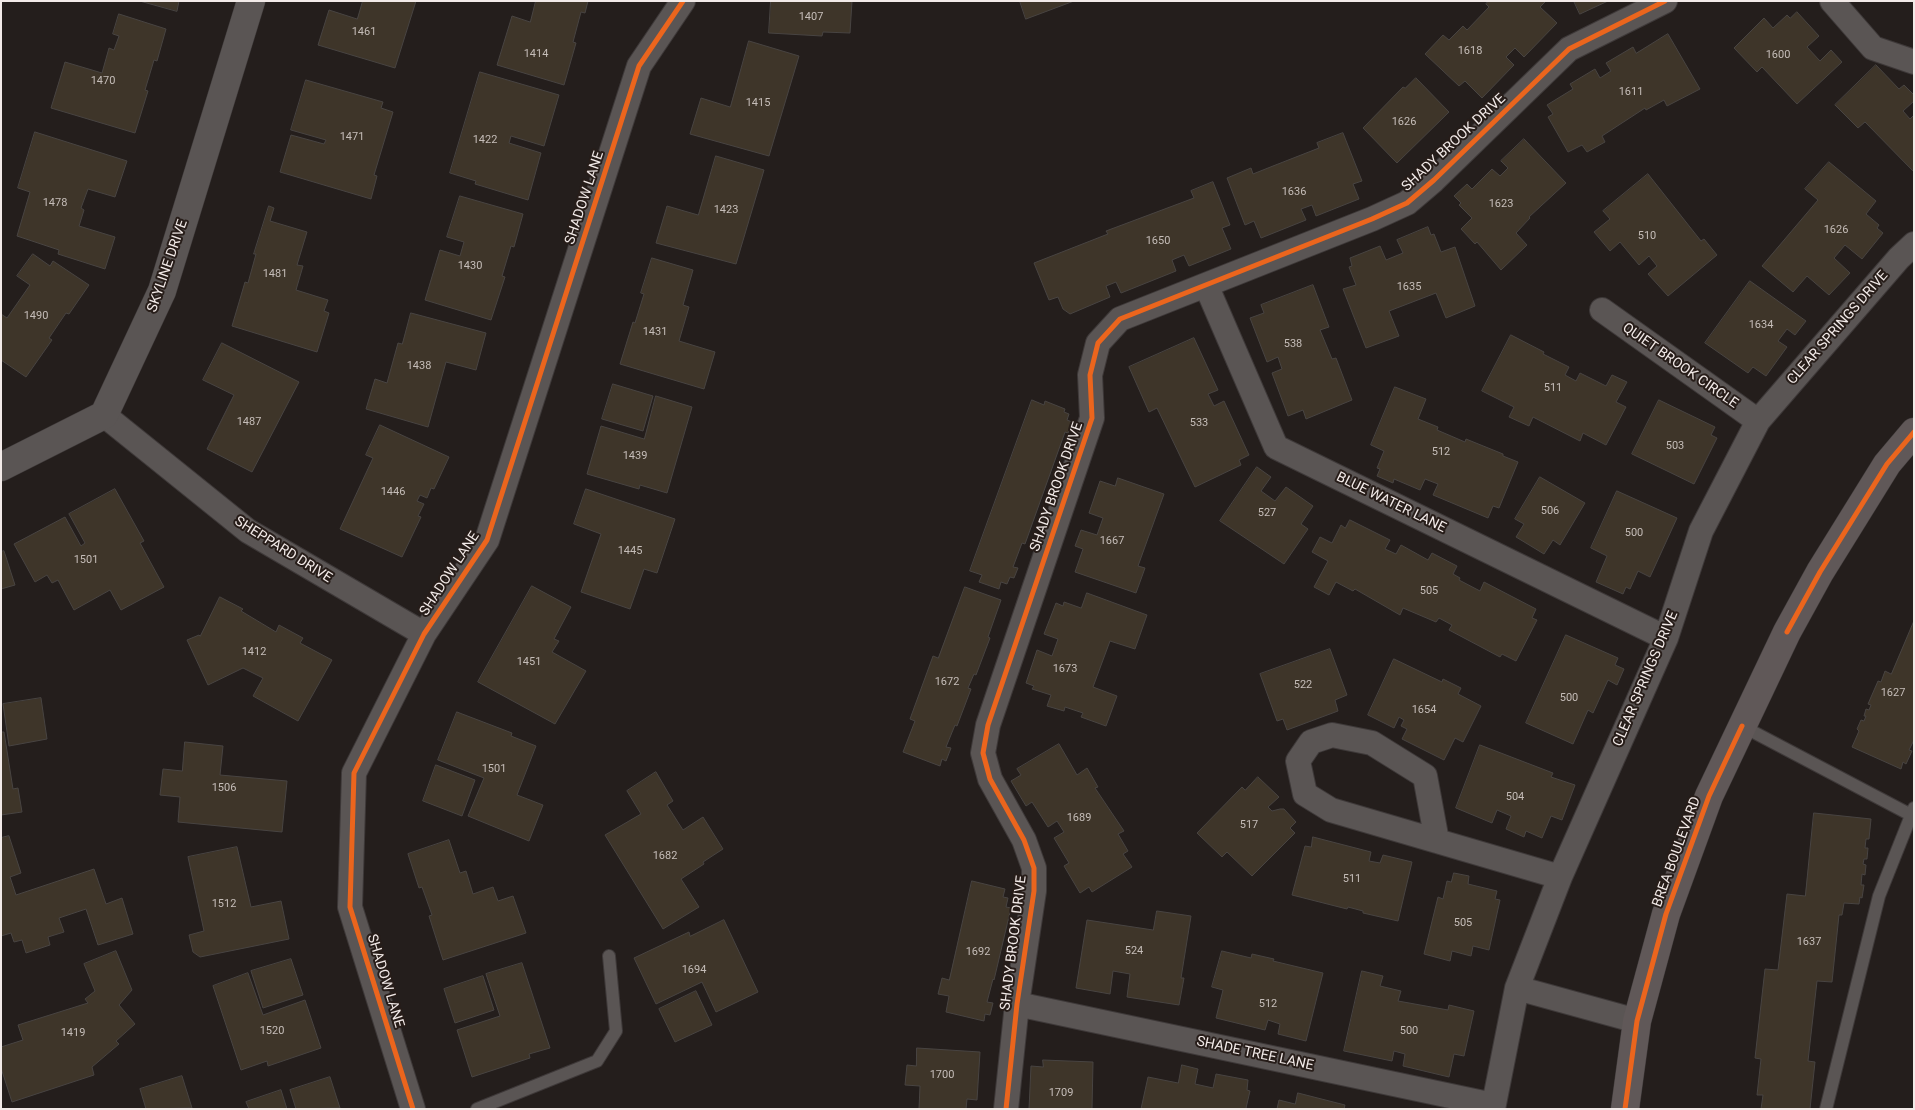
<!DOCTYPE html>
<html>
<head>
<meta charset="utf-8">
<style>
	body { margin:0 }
	#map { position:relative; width:1915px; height:1110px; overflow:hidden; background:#241e1c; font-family:Roboto,sans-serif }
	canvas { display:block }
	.frame { position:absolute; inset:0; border:2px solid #f2eae8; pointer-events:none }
</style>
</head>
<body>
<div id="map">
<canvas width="1915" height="1110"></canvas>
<div class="frame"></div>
</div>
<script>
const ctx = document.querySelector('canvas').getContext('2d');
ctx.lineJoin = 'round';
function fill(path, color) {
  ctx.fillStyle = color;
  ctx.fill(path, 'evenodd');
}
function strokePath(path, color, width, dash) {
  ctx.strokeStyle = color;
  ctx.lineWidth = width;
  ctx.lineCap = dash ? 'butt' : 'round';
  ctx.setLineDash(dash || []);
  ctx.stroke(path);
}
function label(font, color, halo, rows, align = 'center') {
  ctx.font = font + ' Roboto,sans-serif';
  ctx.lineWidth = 4;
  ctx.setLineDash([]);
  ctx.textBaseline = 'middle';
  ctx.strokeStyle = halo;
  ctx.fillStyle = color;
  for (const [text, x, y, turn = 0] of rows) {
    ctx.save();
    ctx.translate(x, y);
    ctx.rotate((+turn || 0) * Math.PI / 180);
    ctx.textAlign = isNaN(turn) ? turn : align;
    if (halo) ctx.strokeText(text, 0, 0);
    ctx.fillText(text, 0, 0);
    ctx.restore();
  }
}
const building = new Path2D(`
	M140,1H179L177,11Z
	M363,1H416L395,68L318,45L329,10L357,19Z
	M536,1H588L585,13L581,12L573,42L576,43L564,85L497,65L512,16L530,22Z
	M771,1H852L850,33L823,32L822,36L769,33Z
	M1020,1H1074L1026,19Z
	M1489,1H1546L1540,7L1557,23L1524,57L1515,48L1506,57L1514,65L1482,98L1465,81L1459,86L1425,54L1443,35L1449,40L1463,26L1467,30L1489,7L1486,4Z
	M1574,1H1608L1580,14Z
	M1797,12L1819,36L1807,47L1820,61L1831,50L1842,62L1797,104L1762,67L1757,72L1734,48L1764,18L1773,28L1787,15L1790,18Z
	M119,14L166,29L157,61L154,60L145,90L148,91L135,133L51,108L65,62L102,73L109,48L114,50L119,36L113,34Z
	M1668,34L1700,89L1667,106L1664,100L1646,110L1645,108L1602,136L1605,142L1587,152L1582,145L1568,152L1548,117L1553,114L1547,105L1573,89L1570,84L1595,69L1600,78L1611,71L1606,63L1633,47L1636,53Z
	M749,41L799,56L769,156L690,134L701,98L730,107Z
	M1876,65L1899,89L1904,85L1914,95V101L1903,111L1910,119L1914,115V172L1865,122L1858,128L1835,105Z
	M480,72L559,95L544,146L511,136L509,143L541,153L528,200L475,184L476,181L450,173Z
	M1416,78L1449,112L1397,163L1363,128L1403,87L1405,88Z
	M306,80L383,102L381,108L393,112L374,175L377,176L371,199L280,172L291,135L324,144L326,140L291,130Z
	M35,132L127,161L115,197L88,189L81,208L84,210L79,226L115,237L105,269L58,254L59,250L17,236L30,192L18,188Z
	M1343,133L1362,181L1353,184L1359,199L1316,216L1312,205L1301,209L1306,220L1261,238L1254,221L1245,225L1227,178L1251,168L1253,174L1273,166L1319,148L1317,143Z
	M1524,139L1566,183L1529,217L1530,218L1516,233L1527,245L1501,270L1477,242L1475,244L1461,229L1472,218L1459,205L1461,203L1454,196L1467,184L1472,189L1492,169L1500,176L1508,168L1501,161Z
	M716,156L764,170L736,264L656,243L667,206L698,215Z
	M1829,162L1876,201L1866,214L1879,225L1877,228L1883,233L1862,259L1845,245L1834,258L1850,273L1829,295L1807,276L1793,292L1762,266L1818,200L1805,189Z
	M1648,174L1701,241L1704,239L1717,255L1668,296L1648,274L1657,266L1649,256L1639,265L1620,242L1610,251L1594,232L1610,219L1603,211Z
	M1213,182L1230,225L1222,228L1231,249L1189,266L1184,255L1172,260L1176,271L1121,293L1116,282L1106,286L1110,297L1070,314L1063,309L1058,297L1049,300L1034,263L1108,234L1106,231L1194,198L1191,191Z
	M460,196L523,214L514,247L511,246L502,276L505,277L491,320L425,300L440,250L460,256L464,242L447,237Z
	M269,206L274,208L270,221L307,232L297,265L303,266L296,290L328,300L324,311L329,313L317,352L232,326L245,282L248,283L256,254H254Z
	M1428,227L1431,235L1434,234L1441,252L1455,247L1475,306L1446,318L1436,293L1389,311L1399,336L1366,348L1343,289L1356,285L1349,267L1352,266L1350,258L1380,246L1386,260L1403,253L1397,240Z
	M33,254L50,266L53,261L89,285L69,314L66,313L49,338L52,340L26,377L1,360V314L7,318L30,285L17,276Z
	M652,258L693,270L683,305L689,307L679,341L715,352L704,389L620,364L633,322L635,323L644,294L641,293Z
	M1750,281L1806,321L1795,335L1787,329L1778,341L1787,347L1766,376L1753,367L1748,373L1705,343Z
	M1313,285L1329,327L1320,330L1332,359L1336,358L1352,400L1306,419L1303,410L1288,416L1272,373L1282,369L1278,357L1267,362L1250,318L1264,313L1261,305Z
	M411,313L486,333L476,370L446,362L428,427L366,409L375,379L387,383L398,343L402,344Z
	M1511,335L1544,352L1543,354L1569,367L1565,375L1576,381L1580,373L1606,386L1612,375L1627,382L1616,402L1626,407L1606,445L1583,433L1580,441L1533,417L1529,426L1509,417L1514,407L1482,391Z
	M1194,338L1218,390L1208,394L1214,406L1224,401L1249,455L1239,460L1241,465L1195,487L1157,408L1149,412L1129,367Z
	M222,343L299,382L252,472L207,449L234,395L203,380Z
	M613,384L653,396L643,431L602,419Z
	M1395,387L1426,399L1418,419L1438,427L1437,430L1465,442L1466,439L1503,454V456L1518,462L1499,508L1493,506L1488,518L1433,495L1438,484L1425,479L1420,490L1394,479L1393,483L1377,476L1380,469L1377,468L1384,451L1371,445Z
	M656,396L692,407L667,493L640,485L639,489L587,474L601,426L644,439Z
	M1032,400L1044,405L1045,401L1065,409L1064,412L1069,414L1067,420L1072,422L1068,433L1065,432L1025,544L1022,543L1013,567L1018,568L1014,578L1010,577L1007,584L1001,582L999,589L979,582L982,575L970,571Z
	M1659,400L1715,427L1711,435L1717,438L1694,484L1632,454Z
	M380,425L449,457L434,489L431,488L427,498L420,495L417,501L424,504L418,516L421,517L402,557L340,529L373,458L366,455Z
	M1257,467L1271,477L1261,491L1275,501L1286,487L1313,506L1301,524L1308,529L1284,564L1220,521Z
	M1540,477L1585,503L1560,545L1553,540L1544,554L1516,537L1524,524L1515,519Z
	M1118,478L1164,494L1138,566L1145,568L1136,593L1075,572L1083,549L1075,546L1081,530L1097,535L1103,518L1089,513L1100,481L1115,486Z
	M115,489L144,541L140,543L164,587L121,610L110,590L74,610L58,580L52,583L47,575L35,582L14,544L65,517L81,546L85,543L69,514Z
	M586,489L675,519L657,573L644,569L630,609L581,592L601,534L574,524Z
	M1617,491L1677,518L1650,577L1638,571L1630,589L1626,587L1623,594L1596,582L1607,556L1591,548Z
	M1350,520L1390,540L1385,549L1396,554L1401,545L1428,560L1432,553L1457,566L1453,574L1460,578L1459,580L1480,591L1484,582L1536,609L1532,618L1537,620L1516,661L1502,654L1500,657L1449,630L1452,625L1439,618L1436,622L1403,608L1400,615L1355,589L1353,591L1336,582L1329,595L1314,587L1328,561L1312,552L1320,537L1332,543L1341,525L1345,528Z
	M4,551L15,585L1,589V552Z
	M532,586L571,607L554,639L559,641L552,652L586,671L555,724L478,682Z
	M965,587L1001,600L988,637L990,638L976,675L974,674L968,688L971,689L957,726L955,725L946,747L951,748L946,761L942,759L940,766L903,752L915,721L910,719L933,656L938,658Z
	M1087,593L1147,615L1135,649L1110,641L1093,687L1117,696L1106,726L1081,717L1083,713L1065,707L1064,711L1047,706L1051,695L1032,689L1034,686L1026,683L1037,650L1052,656L1058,639L1044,634L1056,603L1063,606L1064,602L1081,608Z
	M220,597L243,609L241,611L276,632L279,625L303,638L300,643L332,660L298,721L253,696L263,678L243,668L208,685L187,640L199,635L200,636Z
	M1914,621V740L1909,750L1912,751L1906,764L1903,762L1901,769L1852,747L1859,731L1857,729L1861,720L1864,721L1866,716H1864L1866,709L1869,710L1871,705L1868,704L1878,681L1881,682L1885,671L1891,674Z
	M1566,635L1618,658L1615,665L1624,669L1617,685L1608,680L1593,713L1588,710L1573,744L1526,723Z
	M1330,649L1347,695L1335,700L1338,711L1287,730L1283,719L1277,721L1260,674Z
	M1394,659L1442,682L1443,679L1461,688L1458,694L1481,706L1463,742L1455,738L1444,760L1402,739L1407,729L1401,726L1404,720L1399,717L1394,728L1368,715Z
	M41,698L47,739L9,746L3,704Z
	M457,712L512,733L511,736L536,746L517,795L543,805L529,841L468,816L484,778L438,760Z
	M1,732H4L13,789L18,788L22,812L1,815Z
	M185,742L223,746L220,775L287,781L282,832L178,822L180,797L160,795L163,769L182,771Z
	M1059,744L1077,775L1087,768L1098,787L1095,788L1124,831L1118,834L1128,851L1123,854L1132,867L1092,892L1089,887L1080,893L1064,866L1069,863L1054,838L1064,832L1057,821L1048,827L1032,802L1026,806L1011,781L1021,775L1017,769Z
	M1480,745L1553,773L1551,777L1575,785L1562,820L1551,816L1542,838L1526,831L1524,837L1506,829L1511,816L1497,810L1492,823L1456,808Z
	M436,765L475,780L462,816L423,801Z
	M656,772L673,801L667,805L683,830L703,817L723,849L703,862L704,864L681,879L699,907L663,929L605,835L641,814L627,791Z
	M1258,777L1279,797L1268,807L1272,811L1280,809H1284L1296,822L1290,828L1295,833L1252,876L1227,852L1222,857L1197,833L1242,787L1245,790Z
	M1814,813L1871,819L1869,839H1866L1865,848H1868L1867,859H1864L1863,864L1866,865L1865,875L1862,874L1861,885H1864L1862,898L1860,897L1859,904L1844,903L1842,915H1839L1832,982L1817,981L1808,1061L1815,1062L1810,1109H1761L1763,1095H1757L1761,1059L1755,1058L1765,969L1778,970L1787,894L1805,896Z
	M9,836L21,873L10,877L16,895L94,869L106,904L122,898L133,934L98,945L86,909L59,918L64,932L48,937L50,945L26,953L22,940L14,942L11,933L1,936V838Z
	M1313,837L1371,852L1369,861L1380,863L1383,855L1412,862L1398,921L1363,913V911L1348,907L1347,909L1292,895L1305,846L1311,847Z
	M449,840L460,873L466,871L473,894L493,887L498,901L513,896L526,933L443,960L429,916L432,915L422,887L419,888L408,854Z
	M237,847L251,907L281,901L289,939L200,957L193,952L189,935L204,931L188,857Z
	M1454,873L1469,876L1468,884L1497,891L1495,899L1500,900L1489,950L1473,946L1471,956L1452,951L1450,961L1424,954L1438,897L1443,899L1447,881L1451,882Z
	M972,881L1005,889L1003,897L1008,898L1006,907L1011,908L994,980L993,979L987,1002L993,1003L990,1015L985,1014L984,1021L946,1012L949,996L938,994L942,978L949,980Z
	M1157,911L1191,916L1181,978H1184L1179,1005L1127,997L1130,974L1113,971L1110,994L1076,988L1087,920L1153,930Z
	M724,920L758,992L716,1012L702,982L656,1004L634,958L689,932L690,936Z
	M116,951L132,990L119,1005L135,1024L116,1041L119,1044L92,1067L94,1075L12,1102L1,1068V1047L23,1040L18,1025L88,1003L85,999L95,991L84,964Z
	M1222,951L1251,958L1252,954L1274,959L1273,961L1323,973L1306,1041L1278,1034L1280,1024L1268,1020L1265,1030L1216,1018L1223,990L1212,987Z
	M291,959L303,995L263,1008L251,971Z
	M522,963L550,1048L529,1054L530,1058L472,1077L457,1030L500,1016L486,974Z
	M1362,971L1383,976L1380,986L1401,991L1398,1001L1448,1010L1449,1005L1474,1011L1464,1056L1454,1054L1449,1077L1403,1066L1405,1054L1394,1051L1392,1061L1344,1051Z
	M248,973L263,1015L305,1000L321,1048L268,1066L267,1061L241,1070L213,986Z
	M483,976L494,1010L455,1023L444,989Z
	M696,991L712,1025L675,1042L659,1009Z
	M917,1048L980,1052L977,1100L967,1099L966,1109H919L920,1086L905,1085L907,1065L916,1066Z
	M1043,1060L1093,1062L1092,1109H1029L1031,1066L1043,1067Z
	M1182,1065L1198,1069L1195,1084L1213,1088L1216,1074L1248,1080L1247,1090L1250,1091L1246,1108L1248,1109H1141L1148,1077L1178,1083Z
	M182,1076L192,1108L146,1109L140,1089Z
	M330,1077L340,1108L296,1109L290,1090Z
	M281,1090L287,1109H249L246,1102Z
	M1298,1093L1345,1105L1344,1109H1277L1279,1100L1295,1104Z`);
fill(building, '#3e3529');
strokePath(building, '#484442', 1);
const lane = new Path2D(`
	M1742,726L1911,815
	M477,1109L597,1061L616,1031L609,956
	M1826,1109L1879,896L1914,808`);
const street = new Path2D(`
	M1832,1L1873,48L1914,62
	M1206,285L1276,447L1666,638
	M1602,310L1758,421
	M104,415L248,531L424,634
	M1437,841L1425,776L1372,743L1332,735L1311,742L1298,761L1305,794L1331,810L1560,877
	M1517,988L1637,1021
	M1017,1004L1493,1105
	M413,1109L350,907L354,773L424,634L487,540L639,66L683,1
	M1006,1109L1017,1004L1034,891V868L1024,840L990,779L983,753L988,725L1092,418L1090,375L1098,343L1120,319L1372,219L1407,203L1434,180L1569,49L1665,1
	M1493,1109L1517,988L1560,877L1666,638L1701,531L1758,421L1899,258L1914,244`);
const secondary = new Path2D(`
	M1,467L104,415L162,291L251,1`);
const primary = new Path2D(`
	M1625,1109L1637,1021L1666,914L1709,796L1787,632L1820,572L1887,464L1914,432`);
strokePath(lane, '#3e3939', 14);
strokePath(street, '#3e3939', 26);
strokePath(secondary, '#3e3939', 29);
strokePath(primary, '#3e3939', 29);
strokePath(lane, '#5a5554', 12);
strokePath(street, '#5a5554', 24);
strokePath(secondary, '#5a5554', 28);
strokePath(primary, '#605858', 28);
strokePath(new Path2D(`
	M1787,632L1820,572L1887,464L1914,432
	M413,1109L350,907L354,773L424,634L487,540L639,66L683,1
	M1006,1109L1017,1004L1034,891V868L1024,840L990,779L983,753L988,725L1092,418L1090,375L1098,343L1120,319L1372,219L1407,203L1434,180L1569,49L1665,1
	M1625,1109L1637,1021L1666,914L1709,796L1742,726`), '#eb651d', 5);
label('11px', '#c5bdb8', null, [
	["1407",811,17],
	["1461",364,32],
	["1618",1470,51],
	["1414",536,54],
	["1600",1778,55],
	["1470",103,81],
	["1611",1631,92],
	["1415",758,103],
	["1626",1404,122],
	["1471",352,137],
	["1422",485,140],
	["1636",1294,192],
	["1478",55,203],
	["1623",1501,204],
	["1423",726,210],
	["1626",1836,230],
	["510",1647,236],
	["1650",1158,241],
	["1430",470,266],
	["1481",275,274],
	["1635",1409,287],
	["1490",36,316],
	["1634",1761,325],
	["1431",655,332],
	["538",1293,344],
	["1438",419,366],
	["511",1553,388],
	["1487",249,422],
	["533",1199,423],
	["503",1675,446],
	["512",1441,452],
	["1439",635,456],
	["1446",393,492],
	["506",1550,511],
	["527",1267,513],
	["500",1634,533],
	["1667",1112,541],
	["1445",630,551],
	["1501",86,560],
	["505",1429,591],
	["1412",254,652],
	["1451",529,662],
	["1673",1065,669],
	["1672",947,682],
	["522",1303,685],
	["1627",1893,693],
	["500",1569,698],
	["1654",1424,710],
	["1501",494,769],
	["1506",224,788],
	["504",1515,797],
	["1689",1079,818],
	["517",1249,825],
	["1682",665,856],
	["511",1352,879],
	["1512",224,904],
	["505",1463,923],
	["1637",1809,942],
	["524",1134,951],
	["1692",978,952],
	["1694",694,970],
	["512",1268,1004],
	["1520",272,1031],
	["500",1409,1031],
	["1419",73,1033],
	["1700",942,1075],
	["1709",1061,1093]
]);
label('14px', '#f2eae8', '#271d19', [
	["SHADY BROOK DRIVE",1454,143,-43],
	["SHADOW LANE",585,198,-72],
	["SKYLINE DRIVE",168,266,-71],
	["CLEAR SPRINGS DRIVE",1838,328,-49],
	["QUIET BROOK CIRCLE",1680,366,35],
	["SHADY BROOK DRIVE",1057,487,-71],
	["BLUE WATER LANE",1391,503,26],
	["SHEPPARD DRIVE",283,550,32],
	["SHADOW LANE",450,574,-57],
	["CLEAR SPRINGS DRIVE",1646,679,-67],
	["BREA BOULEVARD",1677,852,-70],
	["SHADY BROOK DRIVE",1014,943,-83],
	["SHADOW LANE",385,981,73],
	["SHADE TREE LANE",1255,1054,12]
]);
</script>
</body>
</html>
